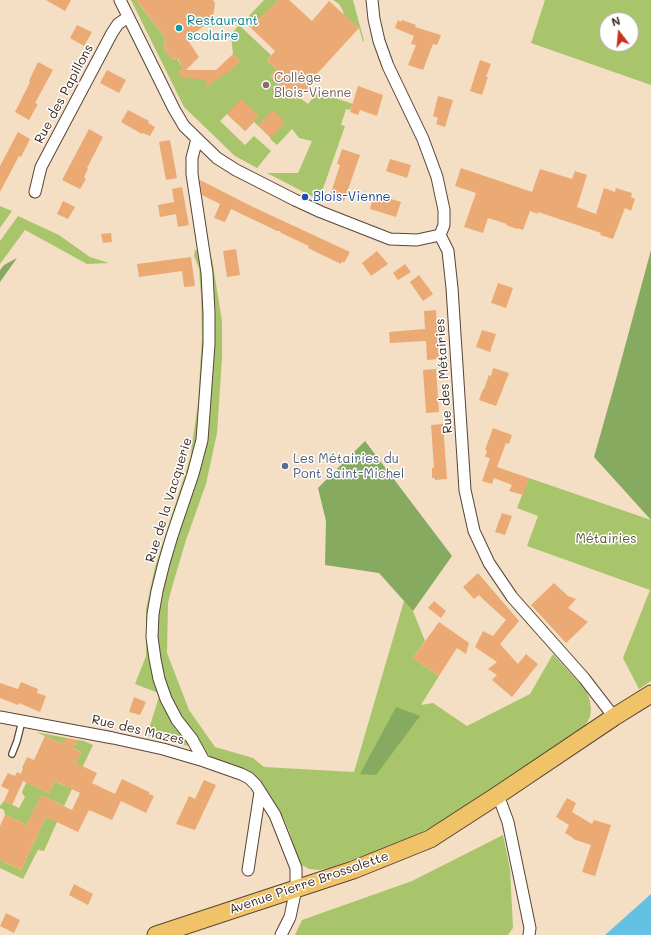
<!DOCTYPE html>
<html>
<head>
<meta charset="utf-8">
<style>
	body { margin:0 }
	#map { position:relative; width:651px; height:935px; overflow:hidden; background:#f4dfc4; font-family:Mali,sans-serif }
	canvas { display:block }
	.north { position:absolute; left:599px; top:12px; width:40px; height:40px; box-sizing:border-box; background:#fff; border:1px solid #b1aaa5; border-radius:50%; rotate:344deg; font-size:11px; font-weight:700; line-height:16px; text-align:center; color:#3b2a1e }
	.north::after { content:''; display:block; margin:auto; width:14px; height:18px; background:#c8321e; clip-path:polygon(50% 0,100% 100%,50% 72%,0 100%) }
</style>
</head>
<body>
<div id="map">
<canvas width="651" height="935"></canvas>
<div class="north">N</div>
</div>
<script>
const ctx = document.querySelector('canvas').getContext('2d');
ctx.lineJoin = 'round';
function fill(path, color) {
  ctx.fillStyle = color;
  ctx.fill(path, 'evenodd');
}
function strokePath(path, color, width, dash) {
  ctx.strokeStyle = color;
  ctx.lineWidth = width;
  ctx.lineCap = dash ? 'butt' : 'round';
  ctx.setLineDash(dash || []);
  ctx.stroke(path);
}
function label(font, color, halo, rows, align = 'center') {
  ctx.font = font + ' Mali,sans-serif';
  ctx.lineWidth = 3;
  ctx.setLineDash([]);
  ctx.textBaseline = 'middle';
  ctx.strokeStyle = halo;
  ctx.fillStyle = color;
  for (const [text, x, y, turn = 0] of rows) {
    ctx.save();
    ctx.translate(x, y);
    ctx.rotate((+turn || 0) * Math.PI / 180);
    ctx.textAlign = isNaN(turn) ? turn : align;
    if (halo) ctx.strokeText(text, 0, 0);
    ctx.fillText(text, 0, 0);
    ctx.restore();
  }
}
fill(new Path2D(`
	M131,0H140L138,3L165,37L164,49L171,58L177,59L183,68L197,79L228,72L240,61L233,54L231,36L232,33L239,25L271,55L267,60L276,69L270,76L281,85L279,87L292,99L294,97L297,100L300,98L308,104L318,92L353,104L350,110L346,109L341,125L345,126L319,200L267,173H298L312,141L299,138L292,129L277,145L270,139L271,138L254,122L245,131L227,114L220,121L245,145L254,136L271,151L257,168L235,156L184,107Z
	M264,0H278L251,28L244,21Z
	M333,0H353L364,41L363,42L359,28L344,15L343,11L339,4Z
	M545,0H651V85L531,43ZM607,20H631V44H607Z
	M0,206L12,211L0,228Z
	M18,216L59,235L90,257L109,263L87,264L25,230L0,264V241Z
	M195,249L200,254L207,314L197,450L165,551L151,648L192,747L147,735L159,697L158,694L156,692L135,684L146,656V609L155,567L190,459L198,403L202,337L201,296L199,268L194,256Z
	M212,259L222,321V359L217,433L206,484L186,540L172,587L168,603L167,653L189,710L215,747L253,758L264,767L354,772L404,601L413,611L425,641L413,658L439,676L421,705L433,703L467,726L530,694L553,654L585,689L589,697L591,709L590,717L585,726L447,819L410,838L375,852L329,868L319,870L309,869L302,865L298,859L289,831L283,817L262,785L250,772L236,766L212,758L201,748L187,729L162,681L155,618L166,566L198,470L208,260Z
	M529,478L651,520V681L639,689L623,658L650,590L527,546L538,516L517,508Z
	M36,732L67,738L64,743L74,747L78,740L84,741L93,745L64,806L45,797L36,806L27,825L5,815L4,810L0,808V806L4,801L19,808L25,797L22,793C23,787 31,778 28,773C26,771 24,769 22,768L27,757L24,767L35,760V758L40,761L35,772L65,786L81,752ZM54,783L49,793L30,784Z
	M46,817L57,822L44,851L38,850L23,879L0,868V860L21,870Z
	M503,835L510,869L513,928L508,935H295L302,920L412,881Z`), '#a9c56b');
fill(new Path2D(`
	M651,250V520L594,457L617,376Z
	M17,258L0,282V270L4,265Z
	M365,441L452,556L413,611L379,573L325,565L326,521L318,488Z
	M396,707L420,716L376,775L360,774Z`), '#86aa5f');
fill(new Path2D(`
	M651,894V935H605Z`), '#65c1e3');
fill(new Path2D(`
	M46,0H71L65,11Z
	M136,0H213L215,3L213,19L187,39L199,57L186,70H216L233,54L240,61L230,71L207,86L204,82L207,80L179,77L180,70H184L178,59L171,58L164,49L165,37Z
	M278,0H289L312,21L329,1L359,28L315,76L318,79L297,100L270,76L276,69L267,60L275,51L251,28Z
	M398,20L401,22L402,20L416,25L415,27L441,35L437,45L433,44L423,70L408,65L416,45L411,44L414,36L395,28Z
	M77,25L92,32L84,46L70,38Z
	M480,60L491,64L486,77H488L482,95L470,91Z
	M38,62L53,70L35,103L38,104L29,120L15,112L30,82L29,81Z
	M107,70L126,80L119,93L100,83Z
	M358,86L383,95L377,116L360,110L358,115L350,112Z
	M438,96L453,100L445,127L436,124L438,118L433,116Z
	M241,99L259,116L245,131L227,114Z
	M128,110L149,121L148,123L155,127L150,136L143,133L142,134L121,122Z
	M273,110L285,123L271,138L258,125Z
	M89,129L103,137L87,168L88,169L84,177L86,179L80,189L62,180Z
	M18,132L30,139L21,157L19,156L0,192V166Z
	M170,140L177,178L166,180L159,142Z
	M342,149L360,155L344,201L330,196L340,165L337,164Z
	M390,159L411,165L407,178L386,171Z
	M461,168L532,192L540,169L572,179L575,171L587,175L577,207L596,214L604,188L615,192L616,188L632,193L631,197L635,199L631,211L625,208L613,239L600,235L601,233L538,212V214L530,211L523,230L517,228V229L506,225L507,224L488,218L483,233L464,227L476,193L455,186Z
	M200,180L251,206L350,252L344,263L342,261L341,264L308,248L309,246L281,233L280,231H277L231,209L225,222L214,218L220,204L202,195Z
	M182,187L189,225L178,227L176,214L160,217L158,205L174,202L172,189Z
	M374,194L401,202L396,217L370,209Z
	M63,201L75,207L68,219L57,214Z
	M111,233L112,242L103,243L101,234Z
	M236,249L240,275L227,277L223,251Z
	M377,251L388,264L371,276L362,263Z
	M191,257L195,286L184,287L182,271L139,277L137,264Z
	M405,264L411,272L398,280L393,273Z
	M419,275L433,294L423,301L410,282Z
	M498,283L513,288L506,308L491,303Z
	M436,310L439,359L427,360L426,341L390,343L389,332L425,329L424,311Z
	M482,330L496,334L490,352L476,347Z
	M493,368L509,373L496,406L479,400L483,389H484L489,375L491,376Z
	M436,369L439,412L426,413L423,370Z
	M443,424L447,479L435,480V478H432V468H434L431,425Z
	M493,428L512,435L509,444L506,443L497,467L529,478L523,495L509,491L512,485L494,478L492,484L482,481L490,458L485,457L487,451L485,450Z
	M502,513L512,516L505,535L495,532Z
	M478,573L519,621L500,644L518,664L526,654L538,664L512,697L492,680L497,675L488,669L497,662L475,647L483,631L493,636L506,620L484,600L479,595L474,599L463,587Z
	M554,583L568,596L576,599L568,608L588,622L566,643L531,605Z
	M434,601L446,611L441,618L428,608Z
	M439,622L469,643L466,654L457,648L439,676L413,658Z
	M21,682L38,689L37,693L46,696L40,712L19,703L18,705L0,698V683L18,689Z
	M134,697L146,702L140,715L129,712Z
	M45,736L63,744L67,738L78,740L73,749L81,752L76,763L97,773L92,783L115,794L122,779L149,792V794L154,796L146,813L121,801L112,820L89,810L78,832L46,817L21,870L0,860V826L5,815L27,825L41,795L72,810L80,793L55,781L49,793L23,781L12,805L4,801L9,790L1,786L8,773L15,776L17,772L21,774L27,757L34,760Z
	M204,780L216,785L195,830L176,824L189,796L195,799Z
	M567,798L576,803L572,812L592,824L594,820L611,825L595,876L582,872L591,845L573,839V838L565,833L569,825L556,817Z
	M74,884L93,894L88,905L69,895Z
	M6,913L20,920L14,933L0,926Z`), '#eba973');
const lane = new Path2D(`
	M12,754L17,741L22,721`);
const street = new Path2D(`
	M120,0L174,109L184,126L217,158L236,170L295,200L321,212L390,239L417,240L440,235
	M372,0L374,19L379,41L388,66L423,139L437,177L444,210V225L440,235L448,251L452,288L465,490L474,531L489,563L512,597L584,678L614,717
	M197,139L192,158V174L207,273L209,313V344L202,440L193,474L172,536L164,563L157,591L153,614L152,637L155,659L159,679L166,699L177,720L192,739L204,761
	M35,192L41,167L112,33L118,24L128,17
	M0,717L113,738L163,749L204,761L241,774L249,778L256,785L275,815L296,868V889L294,898L290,917L281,935
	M498,795L508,822L530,928L529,935
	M248,870L260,792`);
const primary = new Path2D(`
	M156,935L353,870L430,839L498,795L614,717L651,694`);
strokePath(lane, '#574537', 8);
strokePath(street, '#574537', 13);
strokePath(primary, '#574537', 19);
strokePath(lane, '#fff', 5.5);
strokePath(street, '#fff', 11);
strokePath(primary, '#f1c369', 17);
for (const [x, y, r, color] of [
	[179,28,4,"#0f9aa8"],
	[266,85,4,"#8d6e63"],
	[305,197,4,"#1a4fb4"],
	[285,466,4,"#5c6f8a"]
]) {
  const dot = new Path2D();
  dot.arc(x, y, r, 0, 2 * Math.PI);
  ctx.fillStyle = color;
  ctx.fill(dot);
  strokePath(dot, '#fff', 1.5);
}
label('13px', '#0d838f', '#fff', [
	["Restaurant",187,21],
	["scolaire",187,36]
], 'left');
label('13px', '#785e54', '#fff', [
	["Collège",274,78],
	["Blois-Vienne",274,93]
], 'left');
label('13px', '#3b2a1e', '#fff', [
	["Rue des Papillons",64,94,-62],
	["Rue des Métairies",444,376,-94],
	["Rue de la Vacquerie",169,500,-73],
	["Rue des Mazes",138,730,13],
	["Avenue Pierre Brossolette",309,883,-19]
]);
label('13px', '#164399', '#fff', [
	["Blois-Vienne",313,197]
], 'left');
label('13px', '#4e5e75', '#fff', [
	["Les Métairies du",293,459],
	["Pont Saint-Michel",293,474]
], 'left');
label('13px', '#5c5835', '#fff', [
	["Métairies",606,539]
]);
</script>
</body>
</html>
